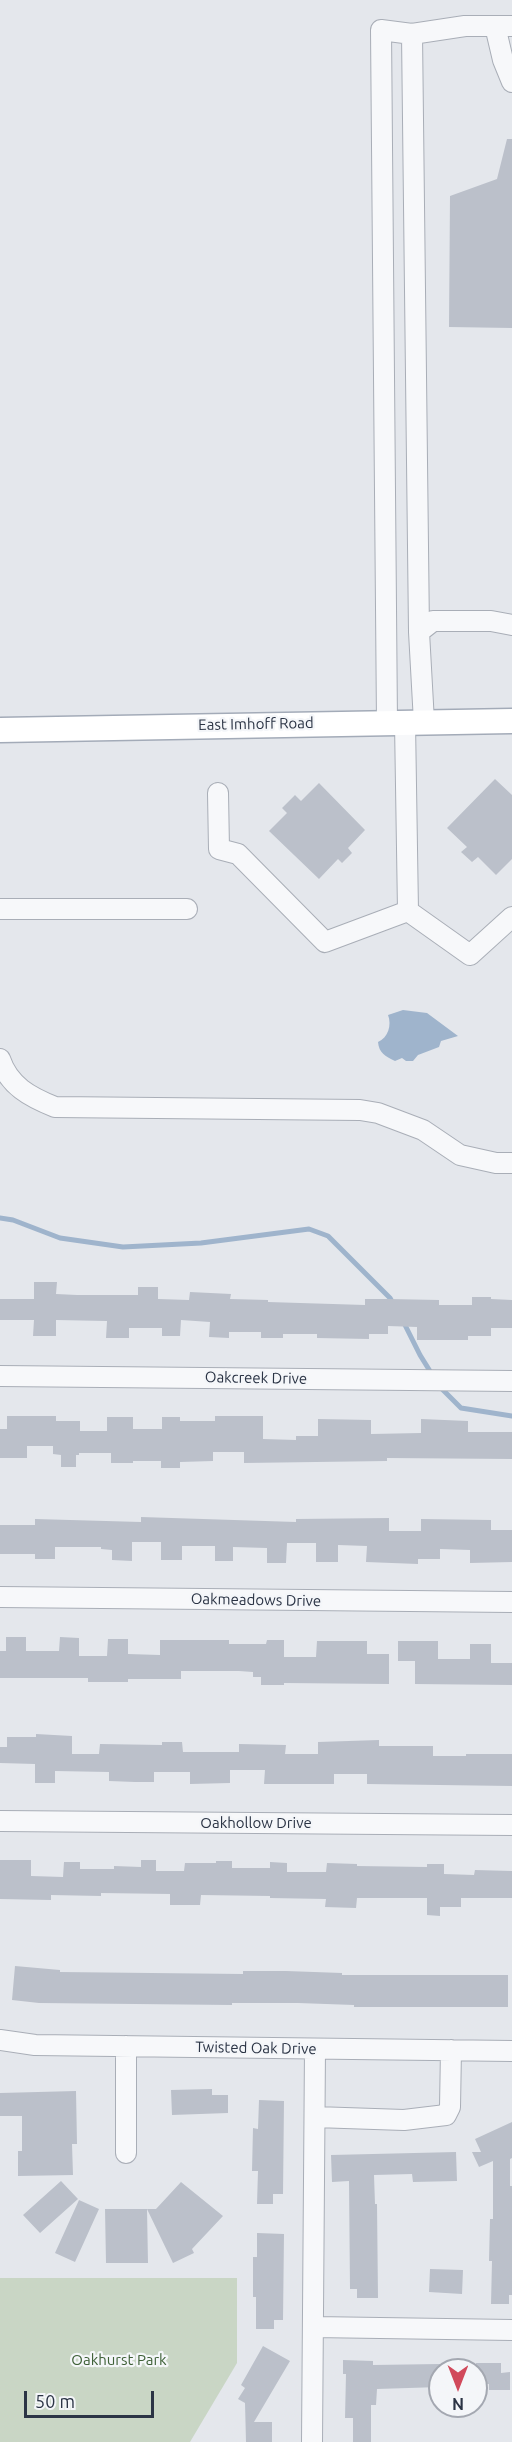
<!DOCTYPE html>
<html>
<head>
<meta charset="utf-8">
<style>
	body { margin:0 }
	#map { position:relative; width:512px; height:2442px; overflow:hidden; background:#e4e7ec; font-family:Ubuntu,sans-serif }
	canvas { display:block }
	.north { position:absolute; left:428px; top:2358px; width:60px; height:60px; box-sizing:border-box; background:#f4f6f9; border:2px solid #a4a8b1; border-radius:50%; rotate:180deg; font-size:16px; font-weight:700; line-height:24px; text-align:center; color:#2b3445 }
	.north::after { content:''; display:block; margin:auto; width:21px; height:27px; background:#d1495b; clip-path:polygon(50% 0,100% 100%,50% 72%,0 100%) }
	.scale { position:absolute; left:24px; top:2391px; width:130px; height:27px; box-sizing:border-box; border:3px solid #2b3445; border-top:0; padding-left:8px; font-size:18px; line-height:21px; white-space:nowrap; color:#2b3445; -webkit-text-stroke:4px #f4f6f9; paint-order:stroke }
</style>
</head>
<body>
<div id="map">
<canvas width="512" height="2442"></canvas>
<div class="north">N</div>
<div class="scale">50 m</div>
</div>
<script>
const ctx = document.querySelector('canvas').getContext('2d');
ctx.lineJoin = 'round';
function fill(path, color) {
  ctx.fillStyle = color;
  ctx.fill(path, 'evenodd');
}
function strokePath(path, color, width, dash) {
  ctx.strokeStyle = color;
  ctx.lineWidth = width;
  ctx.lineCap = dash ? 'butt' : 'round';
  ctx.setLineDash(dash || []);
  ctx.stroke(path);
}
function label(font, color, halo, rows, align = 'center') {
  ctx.font = font + ' Ubuntu,sans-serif';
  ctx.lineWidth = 4.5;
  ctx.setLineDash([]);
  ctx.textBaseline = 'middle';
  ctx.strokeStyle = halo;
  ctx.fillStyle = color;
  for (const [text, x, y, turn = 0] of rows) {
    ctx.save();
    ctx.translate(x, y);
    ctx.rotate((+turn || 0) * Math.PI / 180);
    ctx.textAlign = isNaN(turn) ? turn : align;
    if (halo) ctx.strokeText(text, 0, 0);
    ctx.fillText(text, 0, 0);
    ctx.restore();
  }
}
fill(new Path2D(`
	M0,2278H237V2363L190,2442H0Z`), '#c9d6c5');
fill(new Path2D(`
	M403,1010L427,1013L458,1036L441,1041L439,1047L418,1055L413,1061H406L402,1058L395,1061C385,1056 379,1053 378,1042C388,1038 392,1025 388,1015Z`), '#9fb4cc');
strokePath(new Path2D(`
	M0,1218L13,1220L60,1238L123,1247L201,1243L309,1229L328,1236L390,1298L394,1305
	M403,1321L420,1355L433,1376
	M439,1386L461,1408L512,1416`), '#9fb4cc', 5);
fill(new Path2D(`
	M507,139H512V328L449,327L450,196L497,179Z
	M495,779L512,795V859L496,875L478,857L472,862L461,852L467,847L447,828Z
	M319,783L365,830L348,848L352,853L342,863L338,859L319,879L269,831L287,813L282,808L295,795L301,801Z
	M34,1282H57L56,1294L77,1295H138V1287H158V1299L189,1300L190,1292L231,1294L230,1299L268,1300V1302L365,1305V1299H388L439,1300V1305H472V1297H491V1299L512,1300V1328H491V1336H468V1340H417V1327L388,1326V1334H369V1339L317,1338V1334H283V1338H261V1332H229V1338L209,1337L210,1322L181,1320L180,1336H162V1328H129V1338H106L107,1321L56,1320V1336H33L34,1320H0V1299H34Z
	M7,1416H56V1421H80V1431H107V1417H133V1429H162V1417H180V1421H215V1416H263V1439L296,1440V1436H318V1419L371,1420V1434L421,1433V1419L468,1421V1432H512V1459L387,1458V1461L244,1463V1452H213V1461L180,1462V1468H161V1461H133V1463H111V1453H79V1455H76V1467H61V1455L53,1454V1446H27V1458H0V1429H7Z
	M141,1517L296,1522V1519L389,1518V1531H421V1519L491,1520V1530H512V1562L470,1563V1550L440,1549V1559H418V1564L366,1562L367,1546L338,1545V1562H316V1543H287L286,1563H267V1548L233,1547V1561H215V1546H182V1560H161V1542H132V1561L112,1560V1550L101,1549V1547H55V1559H35V1554H0V1525H35V1519L141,1522Z
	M6,1637H26V1651H59L60,1637L79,1638V1656H107L108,1639H128V1654L160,1655V1640H229V1644H266L267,1640H284V1657H316L317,1641H367V1654H389V1684L284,1683V1685H261V1677H253V1672L239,1671H181V1679H128V1682H88V1678H0V1651H6Z
	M398,1641H438V1659H470V1644H491V1663H512V1685L415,1684V1661H398Z
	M36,1734L72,1736V1754H99L100,1744L162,1745V1742H182L183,1752H239V1744L286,1745L285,1754H318V1742L379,1740V1746H433V1756H466V1754H512V1786L367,1784V1774H334V1784H264L265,1770H230V1783L190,1784V1772H154V1782H135L109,1781V1772L55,1771V1783H35V1764L0,1763V1747H7V1737H36Z
	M0,1860H31V1876L63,1877L64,1862H80V1869H114V1866L141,1867V1860H156V1871H184L185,1863H216V1861H232V1868H270V1862L287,1863V1872H326L327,1863L357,1864V1866L427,1867V1864H444V1874L474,1875L475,1870L512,1871V1898H461V1907H440V1916L427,1915V1898H357L356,1908L325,1907L326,1899L270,1898V1896L201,1895L200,1905H170V1894L101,1893V1896L51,1895V1900L0,1899Z
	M15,1966L60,1970V1972L243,1974V1971H286L342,1973V1975H508V2007H354V2005L298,2003H232V2005L39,2003L12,2000Z
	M212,2089V2095H228V2113L172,2115L171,2090Z
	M76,2091L77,2144H72L73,2175L18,2176V2151H22V2116H0V2093Z
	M259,2100L284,2101L283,2194H273V2204H257L258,2171H252L253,2128L258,2129Z
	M512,2122V2158L510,2159V2186H512V2295H509V2304H491L492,2261H489L490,2219H493V2161L479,2167L472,2152H481L475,2139Z
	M456,2152L457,2181L413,2182L412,2174L374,2175L375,2204H377L378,2298H357V2289H350L349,2181L332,2182L331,2155Z
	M61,2181L78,2199L40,2233L23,2215Z
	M181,2182L223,2216L192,2249L194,2253L173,2263L147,2209H156Z
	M79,2200L99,2209L75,2262L55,2253Z
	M105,2209H147L148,2263H106Z
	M257,2233L284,2234L283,2320H274V2329H256V2297H253V2257H257Z
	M430,2269L463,2270L462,2294L429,2292Z
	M263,2346L290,2361L254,2422H272V2442H246L245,2403L238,2399L245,2388L241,2385Z
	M343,2360L373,2361V2365L440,2364V2387L377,2389L376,2405H371V2442H353V2418H345L346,2374H343Z
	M476,2363H501V2373L510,2372V2390H489V2384L476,2385Z`), '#bbc0ca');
const minor = new Path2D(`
	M495,26L503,60L512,82
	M419,632L412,34L465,26H512
	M424,722L419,632L433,621H491L512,625
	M387,723L381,30L412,34
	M218,793L219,849L238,854L325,942L408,911L405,723
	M0,909H187
	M408,911L470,955L512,917
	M0,1059C9,1086 30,1097 55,1107L360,1110L378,1113L423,1130L460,1155L496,1163H512
	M0,1376L512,1381
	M0,1597L512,1602
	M0,1821L512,1825
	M0,2040L35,2045L512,2051
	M315,2117L404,2120L446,2115L450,2107L451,2050
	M126,2153V2046
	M314,2327L512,2330
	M312,2442L315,2049`);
const major = new Path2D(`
	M0,730L512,721`);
strokePath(minor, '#a9aeb7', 22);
strokePath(major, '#a3abb8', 27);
strokePath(minor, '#f7f8fa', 20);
strokePath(major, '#fff', 24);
label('15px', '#2b3445', '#f4f6f9', [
	["East Imhoff Road",256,724,-1],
	["Oakcreek Drive",256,1378,1],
	["Oakmeadows Drive",256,1600,1],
	["Oakhollow Drive",256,1823],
	["Twisted Oak Drive",256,2048,1]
]);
label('15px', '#3f6138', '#f4f6f9', [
	["Oakhurst Park",119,2360]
]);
</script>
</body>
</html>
